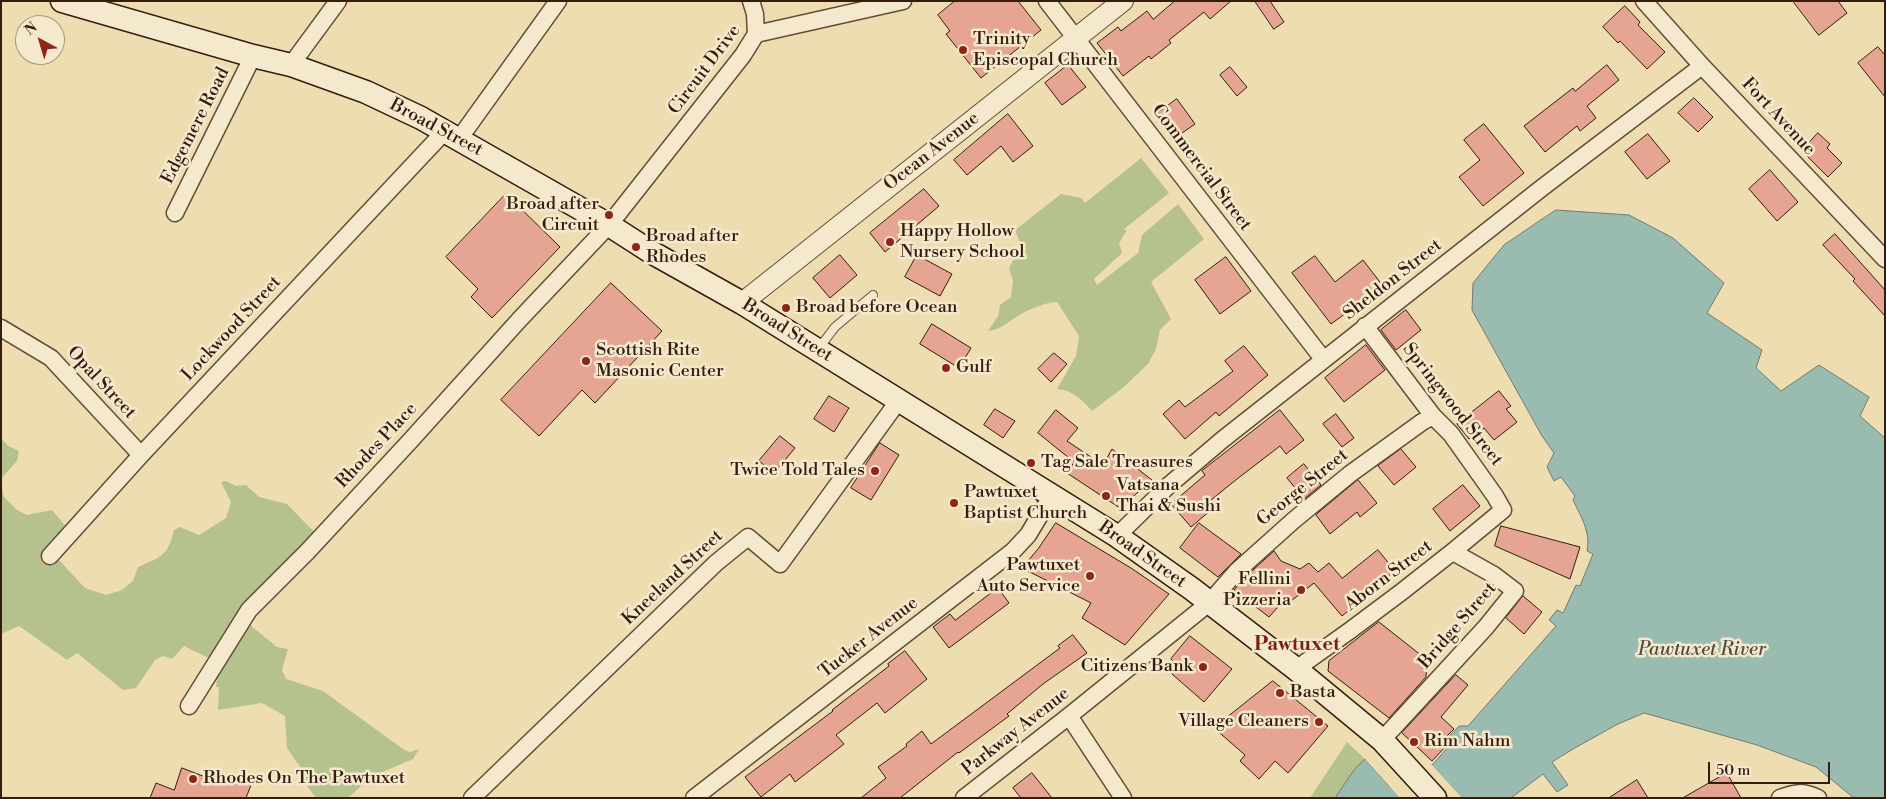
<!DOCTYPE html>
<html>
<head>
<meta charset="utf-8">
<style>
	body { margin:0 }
	#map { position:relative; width:1886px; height:799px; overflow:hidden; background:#efddb2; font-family:"Libre Bodoni",serif }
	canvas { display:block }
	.frame { position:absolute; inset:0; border:2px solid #341c0e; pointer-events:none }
	.north { position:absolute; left:15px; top:15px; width:50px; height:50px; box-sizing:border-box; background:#f5e9cd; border:1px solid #a89781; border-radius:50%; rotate:321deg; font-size:14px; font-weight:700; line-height:20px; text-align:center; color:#341c0e }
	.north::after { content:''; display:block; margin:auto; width:18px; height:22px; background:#8f2418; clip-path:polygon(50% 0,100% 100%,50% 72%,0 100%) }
	.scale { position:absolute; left:1708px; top:762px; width:122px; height:22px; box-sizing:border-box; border:2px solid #341c0e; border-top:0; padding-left:6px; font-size:15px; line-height:18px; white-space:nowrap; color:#341c0e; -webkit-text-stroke:4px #f5e9cd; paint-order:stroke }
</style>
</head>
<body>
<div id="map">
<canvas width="1886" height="799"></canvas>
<div class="frame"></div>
<div class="north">N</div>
<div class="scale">50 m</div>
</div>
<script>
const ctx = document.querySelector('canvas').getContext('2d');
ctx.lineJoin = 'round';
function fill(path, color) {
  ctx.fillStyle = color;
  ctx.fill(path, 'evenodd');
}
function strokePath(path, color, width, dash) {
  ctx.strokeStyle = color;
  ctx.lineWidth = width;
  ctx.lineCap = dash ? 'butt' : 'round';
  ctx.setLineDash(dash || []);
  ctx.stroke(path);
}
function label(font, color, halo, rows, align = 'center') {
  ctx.font = font + ' "Libre Bodoni",serif';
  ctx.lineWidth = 5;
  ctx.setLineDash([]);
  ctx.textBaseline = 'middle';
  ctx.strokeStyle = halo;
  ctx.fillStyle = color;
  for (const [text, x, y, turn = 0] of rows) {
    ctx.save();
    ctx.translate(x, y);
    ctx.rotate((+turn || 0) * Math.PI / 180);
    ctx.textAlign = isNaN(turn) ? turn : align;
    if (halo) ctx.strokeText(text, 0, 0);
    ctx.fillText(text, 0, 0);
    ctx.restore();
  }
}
fill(new Path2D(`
	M1141,158L1169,193L1123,230H1127L1119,243L1122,253L1094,279L1097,285L1138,253L1142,235L1178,204L1204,239L1151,282L1171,319L1160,330L1156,349L1148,364L1124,387L1092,411C1082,400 1073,390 1057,389L1076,356L1079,336L1057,302C1045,303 1034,307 1023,313C1011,319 1002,330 988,331L998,316L1000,305L1011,297L1013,281L1009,268L1021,245L1015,230L1061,194L1081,198L1085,203Z
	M1,438L8,446L19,451L17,461L1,479Z
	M226,481L236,486L246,485L259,497L287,504L320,538L251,619L250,625L277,647L288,649L282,670L286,679L323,691L403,749L410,752L419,749L413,759L371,777L348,798H316L295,770L301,768L287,748L285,716L262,703L218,710L219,687H216L219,663L184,646L172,659L163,656L155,660L136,688L123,690L77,653L67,660L19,626L1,634V485L4,497L17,510L27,515L52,510L74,536L57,557L59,560L85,588L106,595L122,590L133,581L138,567C161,557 168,556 174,530L180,527L199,535L226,518L231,502L221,482Z
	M1347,742L1365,759L1354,770L1335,798H1310Z`), '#b6c28e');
const water = new Path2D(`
	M1556,210L1629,215L1673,238L1724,283L1707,313L1762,350L1756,368L1781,391L1819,365L1869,397L1860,416L1885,438V798H1854L1816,767L1757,745L1644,713L1618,724L1573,749L1552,762L1568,785L1557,792L1543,774L1511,798H1335L1354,770L1365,759L1389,786L1432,765L1449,746L1445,741L1459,726H1468L1556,626L1549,620L1557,610L1563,613L1576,585L1580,586L1593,554L1587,551C1591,532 1581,517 1573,500L1575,496L1561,477L1554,481L1547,467L1554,453L1542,436L1472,310L1473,283L1504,245Z`);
fill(water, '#9abbb0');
strokePath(water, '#717b6f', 1);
fill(new Path2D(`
	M1367,758L1389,783L1430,763L1462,798H1400L1365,759Z`), '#efddb2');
const building = new Path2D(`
	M955,1H1018L1041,30L981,78L946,34L950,31L938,15Z
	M1175,1H1231L1210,19L1204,12L1169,40L1171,43L1151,59L1149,56L1123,76L1097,43L1118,27L1121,31L1147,11L1153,19Z
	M1255,1H1270L1284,22L1274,29Z
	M1793,1H1838L1847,13L1819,35Z
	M1625,6L1640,22L1638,25L1665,52L1647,69L1620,41L1618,43L1603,27Z
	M1878,47L1885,55V97L1858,63Z
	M1068,65L1086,87L1062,105L1045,83Z
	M1607,65L1619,80L1587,106L1596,118L1580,131L1577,126L1545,152L1524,126L1573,88L1575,91Z
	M1230,67L1247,87L1237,96L1220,75Z
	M1694,98L1713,117L1698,132L1678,113Z
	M1177,99L1195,124L1172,140L1155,115Z
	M1008,114L1033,146L1013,162L1001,146L967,175L954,160Z
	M1484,124L1524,173L1483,206L1459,177L1480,160L1464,140Z
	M1818,133L1830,144L1827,148L1842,163L1828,177L1802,151Z
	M1648,134L1670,161L1647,179L1625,152Z
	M1770,170L1798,202L1777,221L1749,189Z
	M924,189L939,206L885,252L870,233Z
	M506,194L560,247L492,318L471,297L478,289L446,257Z
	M1835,234L1885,290V316L1853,281L1855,279L1823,245Z
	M840,255L857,275L830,298L813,278Z
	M917,255L952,274L940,296L905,277Z
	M1315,256L1335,282L1363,260L1383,286L1331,324L1292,273Z
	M1226,257L1251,291L1220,314L1195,280Z
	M611,283L662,331L595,403L582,390L539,436L501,400Z
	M1406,310L1421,330L1396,350L1381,330Z
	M932,324L971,348L959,368L920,344Z
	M1366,345L1385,370L1344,402L1325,378Z
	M1244,346L1268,375L1219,416L1216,412L1185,439L1163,414L1179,400L1185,407L1233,371L1225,361Z
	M1054,353L1067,364L1051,382L1038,369Z
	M1499,391L1511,406L1506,409L1517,422L1494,440L1484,428L1469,439L1457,424Z
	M829,396L849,408L834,432L814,419Z
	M995,409L1015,421L1003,438L984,425Z
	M1056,410L1078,428L1067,441L1103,465L1112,449L1152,480L1120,508L1067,473L1074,462L1038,433Z
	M1280,410L1304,440L1286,454L1280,446L1237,479L1206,504L1211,510L1191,527L1171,504L1205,475L1202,471Z
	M1336,414L1354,438L1342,447L1323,424Z
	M780,436L795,448L774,473L759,461Z
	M880,443L899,455L871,500L851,488Z
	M1401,449L1416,467L1394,485L1378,466Z
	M1304,464L1321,485L1304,499L1287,478Z
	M1358,480L1377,503L1360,517L1357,512L1330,534L1316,515Z
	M1463,485L1480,506L1450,531L1433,509Z
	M1056,523L1131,568L1169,594L1125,645L1082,618L1091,603L1022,568L1038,549Z
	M1199,523L1241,554L1218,577L1180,548Z
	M1501,526L1580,547L1570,579L1495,546Z
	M1378,550L1395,571L1359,599L1360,601L1342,616L1314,583L1291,601L1287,597L1269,617L1234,590L1244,578L1274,551L1281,561L1300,569L1309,563L1318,572L1329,563L1342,578Z
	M998,588L1009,603L949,648L933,627L950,614L955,620Z
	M1523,596L1542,612L1524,634L1506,618Z
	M1379,622L1427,660L1426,677L1389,718L1328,671L1329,661Z
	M1073,635L1087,653L1043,684L1007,714L1009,716L959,753L958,752L900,798H861L886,778L878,767L907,746L906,744L922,731L931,744L1060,648L1058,646Z
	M1190,636L1232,669L1204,702L1172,674L1178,666L1171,659Z
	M905,651L927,679L885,713L877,703L836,735L844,744L795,782L790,774L761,797L745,777L833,711L832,710L889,666L888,664Z
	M1456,675L1468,685L1441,717L1454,729L1443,740L1447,745L1432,761L1402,733Z
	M1273,681L1328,726L1288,773L1275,761L1259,779L1240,761L1245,755L1214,728Z
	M182,768L221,783L224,775L251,785L246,798H150L156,783L174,790Z
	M1032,773L1052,798H1021L1013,788Z
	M1727,773L1741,798H1683Z
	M1637,780L1648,798H1609Z`);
fill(building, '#e6a493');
strokePath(building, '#341c0e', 1);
const service = new Path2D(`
	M819,348L835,327L873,295`);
const minor = new Path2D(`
	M751,1L755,14L756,34
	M1047,1L1323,359
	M1644,1L1702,66L1885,259
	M291,65L338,1
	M459,139L558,1
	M175,213L253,56
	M1,328L51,358L141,455
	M1117,536L1168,486L1222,440L1543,187L1702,66
	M50,556L141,455L445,131
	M1296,669C1368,619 1437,566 1503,510L1495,496L1451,434L1433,416L1365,326
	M189,706L249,610L307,552L411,440L520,319L609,225L743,55L756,34L903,1
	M1069,716L1123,798
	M1382,740L1486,627L1515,591L1494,575L1453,552
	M472,798L716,563L748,537L780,564L899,400
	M694,798L1013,551L1028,535L1052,495
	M964,798L1069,716L1209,603L1237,571L1294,520L1350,474L1422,422L1433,416
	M1780,798C1795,792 1803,791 1818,798`);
const tertiary = new Path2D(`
	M742,303L1123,1`);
const secondary = new Path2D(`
	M62,1L253,56L291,65L366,92L421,118L609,225L651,252L742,303L1117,536L1192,589L1296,669L1382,740L1435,798`);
strokePath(service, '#634c37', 10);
strokePath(minor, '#634c37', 19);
strokePath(tertiary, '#634c37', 22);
strokePath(secondary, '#341c0e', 25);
strokePath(service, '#f5e9cd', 8);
strokePath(minor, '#f5e9cd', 16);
strokePath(tertiary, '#f5e9cd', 20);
strokePath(secondary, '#f5e9cd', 22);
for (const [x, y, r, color] of [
	[963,50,5,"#8f2418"],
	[609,215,5,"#8f2418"],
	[890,242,5,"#8f2418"],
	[636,247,5,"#8f2418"],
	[786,308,5,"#8f2418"],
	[586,361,5,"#8f2418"],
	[946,368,5,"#8f2418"],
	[1031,463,5,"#8f2418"],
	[875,471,5,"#8f2418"],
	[1106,496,5,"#8f2418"],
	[954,503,5,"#8f2418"],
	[1090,576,5,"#8f2418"],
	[1301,590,5,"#8f2418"],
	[1203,667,5,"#8f2418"],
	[1280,693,5,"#8f2418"],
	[1319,722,5,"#8f2418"],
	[1414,742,5,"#8f2418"],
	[193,779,5,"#8f2418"]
]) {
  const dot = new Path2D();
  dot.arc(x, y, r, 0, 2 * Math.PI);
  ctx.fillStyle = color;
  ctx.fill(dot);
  strokePath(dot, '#f5e9cd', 2);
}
label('18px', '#341c0e', '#f5e9cd', [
	["Trinity",973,40],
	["Episcopal Church",973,61],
	["Broad after",599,205,"right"],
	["Circuit",599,226,"right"],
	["Happy Hollow",900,232],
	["Nursery School",900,253],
	["Broad after",646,237],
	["Rhodes",646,258],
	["Broad before Ocean",796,308],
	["Scottish Rite",596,351],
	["Masonic Center",596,372],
	["Gulf",956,368],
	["Tag Sale Treasures",1041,463],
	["Twice Told Tales",865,471,"right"],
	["Vatsana",1116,486],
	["Thai & Sushi",1116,507],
	["Pawtuxet",964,493],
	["Baptist Church",964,514],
	["Pawtuxet",1080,566,"right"],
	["Auto Service",1080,587,"right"],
	["Fellini",1291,580,"right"],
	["Pizzeria",1291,601,"right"],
	["Citizens Bank",1193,667,"right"],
	["Basta",1290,693],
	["Village Cleaners",1309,722,"right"],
	["Rim Nahm",1424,742],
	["Rhodes On The Pawtuxet",203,779]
], 'left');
label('18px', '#341c0e', '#f5e9cd', [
	["Circuit Drive",705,70,-53],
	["Fort Avenue",1778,117,47],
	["Edgemere Road",196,126,-63],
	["Broad Street",436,128,28],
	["Ocean Avenue",932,152,-38],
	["Commercial Street",1201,168,53],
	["Sheldon Street",1393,280,-38],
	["Lockwood Street",232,329,-47],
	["Broad Street",787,331,32],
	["Opal Street",101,383,47],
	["Springwood Street",1452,405,52],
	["Rhodes Place",377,446,-47],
	["George Street",1303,488,-39],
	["Broad Street",1142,555,35],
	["Aborn Street",1389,576,-37],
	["Kneeland Street",673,578,-43],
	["Bridge Street",1458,626,-49],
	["Tucker Avenue",869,638,-38],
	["Parkway Avenue",1016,732,-38]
]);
label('italic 19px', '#534c3f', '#f5e9cd', [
	["Pawtuxet River",1702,650]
]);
label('bold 20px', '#7a1f14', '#f5e9cd', [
	["Pawtuxet",1297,645]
]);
</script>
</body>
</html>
